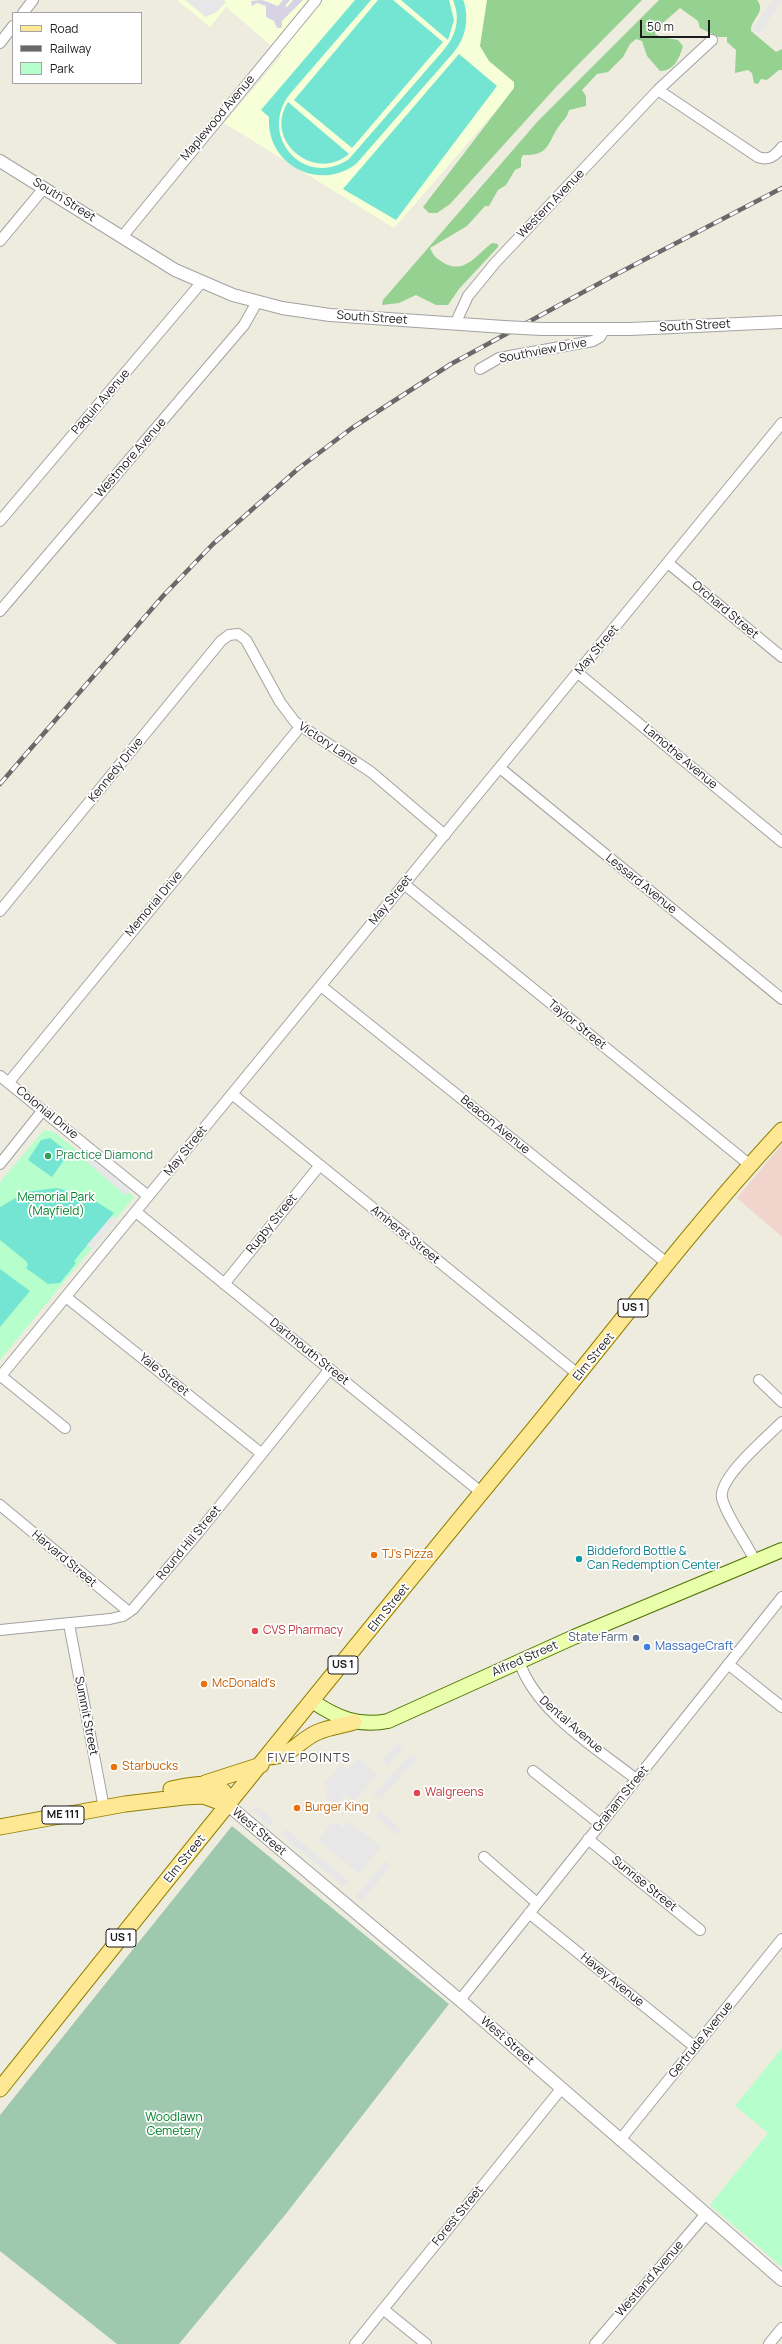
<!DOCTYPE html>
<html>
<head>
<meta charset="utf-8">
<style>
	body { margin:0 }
	#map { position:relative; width:782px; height:2344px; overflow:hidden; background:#eeecdf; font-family:Manrope,sans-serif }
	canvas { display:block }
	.legend { position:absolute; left:12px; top:12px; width:130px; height:72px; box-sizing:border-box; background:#fff; border:1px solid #a4a4a4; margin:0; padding:5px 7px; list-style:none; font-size:12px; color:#1b1b1b }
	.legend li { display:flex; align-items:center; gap:8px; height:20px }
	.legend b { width:20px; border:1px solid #a4a4a4 }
	.scale { position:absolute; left:640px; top:20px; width:70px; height:18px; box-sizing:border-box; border:2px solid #1b1b1b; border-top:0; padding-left:5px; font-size:12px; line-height:14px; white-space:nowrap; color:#1b1b1b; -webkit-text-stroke:3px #fff; paint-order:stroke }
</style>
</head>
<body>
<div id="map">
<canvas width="782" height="2344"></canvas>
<ul class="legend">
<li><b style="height:5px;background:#ffe893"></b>Road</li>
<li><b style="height:5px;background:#696969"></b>Railway</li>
<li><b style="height:11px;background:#b6fecb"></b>Park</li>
</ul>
<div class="scale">50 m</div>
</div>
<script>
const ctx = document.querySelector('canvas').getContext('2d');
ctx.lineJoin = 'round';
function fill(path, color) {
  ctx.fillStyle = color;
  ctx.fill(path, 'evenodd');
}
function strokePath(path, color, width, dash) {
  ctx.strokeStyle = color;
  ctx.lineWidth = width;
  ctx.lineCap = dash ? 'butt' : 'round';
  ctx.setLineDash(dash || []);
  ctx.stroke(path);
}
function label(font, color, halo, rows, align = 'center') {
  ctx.font = font + ' Manrope,sans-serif';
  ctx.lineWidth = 3.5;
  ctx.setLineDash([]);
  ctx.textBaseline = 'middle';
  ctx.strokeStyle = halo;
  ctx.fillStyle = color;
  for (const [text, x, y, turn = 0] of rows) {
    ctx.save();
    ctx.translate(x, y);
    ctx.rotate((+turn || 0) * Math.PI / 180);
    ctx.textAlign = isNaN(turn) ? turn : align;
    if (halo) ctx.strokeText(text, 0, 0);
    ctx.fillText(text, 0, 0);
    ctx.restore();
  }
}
fill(new Path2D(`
	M782,1144V1237L737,1198Z`), '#f1d5cc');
fill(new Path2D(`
	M177,0H592L394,228L224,123L282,55L226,7L210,27Z`), '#f6ffd7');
fill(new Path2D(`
	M487,0H642L557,86L450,204L437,213H429L423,207L514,88V82L489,61L480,46Z
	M659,0H757C767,12 750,19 751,31L776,52L782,49V70H779L767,80L761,79L758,84L754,83L752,73L748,70L735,73L736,50L727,42V37H718L700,28L698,21L680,8L656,29L655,34L661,37L678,40L683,46C679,59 674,71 660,71L647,56L642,41L636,39L630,44L623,57L608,72L597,74L582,90L586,96V106L569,110C567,118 564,119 559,126C547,143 550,156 523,155L521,159V167L515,170L506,185L498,190L489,206H485L467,226L430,248C434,257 436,258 444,263C465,275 477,254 492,243L498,244V247L459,289L448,305H436L416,295L399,303L382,305L383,300L538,121Z`), '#95d190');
fill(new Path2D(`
	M232,1826L449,2004L285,2215L179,2344H117L0,2251V2115Z`), '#9ec9ae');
fill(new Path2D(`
	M44,1130L54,1132L134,1197L0,1360V1182Z
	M782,2048V2267L710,2205L768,2133L735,2106Z`), '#b6fecb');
fill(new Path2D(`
	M355,0H371L289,95C258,137 305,189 349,159L442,52C456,36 461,20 453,0H463L464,2C469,20 466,37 454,52L356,164C319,192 266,165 269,117L261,110Z
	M378,0H393L443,42L352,148L294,100Z
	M401,0H449L454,20L448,40Z
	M459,54L497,86L396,220L343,189Z
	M288,102L349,154C315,183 263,141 288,102Z
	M50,1138L69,1153L52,1177L28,1160L41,1140Z
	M56,1188L86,1195L114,1213L74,1261L76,1263L60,1283L48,1284L26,1268L28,1265L26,1261L0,1240V1207L26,1192Z
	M0,1269L30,1291L0,1327Z`), '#74e5d2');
fill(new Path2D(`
	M185,0H223L226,2L217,12L206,17Z
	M773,0L782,1L759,34L752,29Z
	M89,1155L130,1189L125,1195L85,1160Z
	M112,1216L117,1220L93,1249L87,1245Z
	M397,1743L403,1748L388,1765L382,1760Z
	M412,1753L418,1758L379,1800L373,1795Z
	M358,1758L377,1775L354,1801L346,1794L336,1805L325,1795L329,1789L324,1784L342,1764L348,1769Z
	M256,1805L274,1820L269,1826L251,1810Z
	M380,1810L402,1830L397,1835L375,1815Z
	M349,1821L381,1847L359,1874L318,1840L331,1824L338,1823L343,1827Z
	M286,1829L349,1881L344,1887L281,1835Z
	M385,1861L391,1866L362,1901L356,1896Z`), '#e7e7e7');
fill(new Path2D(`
	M262,0L278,6L283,0H290L285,6L287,7L293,0H303L282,21V28H277L274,21L266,17V6L257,3L252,6L251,1Z`), '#d7d3e4');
const minor = new Path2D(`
	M23,13L33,0
	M0,43L13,26
	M658,90L712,40
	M122,237L316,0
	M0,241L44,188
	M455,324L468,296L495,263L658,90L758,157C769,161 775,156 782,147
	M480,369L499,358L593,341L600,337L604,330
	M0,521L201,283
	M668,563L782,657
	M0,611L244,325L257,302
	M578,673L782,842
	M500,768L782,999
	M404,884L750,1165
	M0,911L221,641L229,635L238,634L246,640L280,702L295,722L371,772L445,835
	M321,986L668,1264
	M0,1076L148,1196
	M9,1082L300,727
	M232,1094L579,1375
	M0,1164L43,1110
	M136,1212L482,1493
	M224,1284L320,1165
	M66,1297L262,1454
	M1,1376L65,1428
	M0,1377L782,423
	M759,1380L782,1402
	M0,1505L129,1612
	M755,1561C747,1543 726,1516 722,1498C718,1478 767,1437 782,1422
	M69,1624L104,1808
	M0,1630L110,1619L123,1616L133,1609L198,1533L330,1369
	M519,1661C536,1712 595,1747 636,1779
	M728,1664L782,1707
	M533,1771L600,1824
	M588,1839L700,1930
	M484,1857L537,1903
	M529,1913L695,2047
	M460,2000L782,1597
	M620,2140L782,1939
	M383,2309L426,2344
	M355,2344L561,2089
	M595,2344L705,2215
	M769,2344L782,2328`);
const tertiary = new Path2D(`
	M0,161L175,270L233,295L282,308L330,315L504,327
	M542,329H630L782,322
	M228,1805L468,2007L782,2280`);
const secondary = new Path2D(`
	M312,1701C337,1718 359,1727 388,1721L574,1637L782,1550`);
const primary = new Path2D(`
	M267,1757C292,1757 297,1741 318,1732C329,1727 342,1726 354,1722
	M205,1783L261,1765
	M171,1789C192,1785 226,1775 228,1805
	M0,1827L125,1804L184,1797L203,1796L228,1805
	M0,2089C174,1870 350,1652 528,1436C612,1334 692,1227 782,1130`);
strokePath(minor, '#a2a2a2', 12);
strokePath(tertiary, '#a2a2a2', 14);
strokePath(secondary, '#4e7400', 16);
strokePath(primary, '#928100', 17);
strokePath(minor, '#fff', 10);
strokePath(tertiary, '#fff', 12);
strokePath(secondary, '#e9ffac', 14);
strokePath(primary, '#ffe893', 15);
const rail = new Path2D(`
	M0,784L163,596L213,544L299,468L352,428L451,364L611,277L782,188`);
strokePath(rail, '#696969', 4.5);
strokePath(rail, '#fff', 3, [9]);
const tertiaryBridge = new Path2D(`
	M504,327L542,329`);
strokePath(tertiaryBridge, '#a2a2a2', 14, []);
strokePath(tertiaryBridge, '#fff', 12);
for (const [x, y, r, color] of [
	[48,1156,4,"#2e9e5b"],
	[374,1555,4,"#e8710a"],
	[579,1559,4,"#0f9aa8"],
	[255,1631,4,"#e0444e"],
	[636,1638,4,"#5c6f8a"],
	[647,1647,4,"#3f7fe0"],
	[204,1684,4,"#e8710a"],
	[114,1767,4,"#e8710a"],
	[417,1793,4,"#e0444e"],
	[297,1808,4,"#e8710a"]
]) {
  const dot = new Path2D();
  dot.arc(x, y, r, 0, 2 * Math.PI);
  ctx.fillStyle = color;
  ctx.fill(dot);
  strokePath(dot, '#fff', 1.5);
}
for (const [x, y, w] of [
	[633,1308,30],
	[343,1665,30],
	[63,1815,42],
	[121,1938,30]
]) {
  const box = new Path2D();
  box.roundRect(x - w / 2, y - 9, w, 18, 3);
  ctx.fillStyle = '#fff';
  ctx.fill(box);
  strokePath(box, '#1b1b1b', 1);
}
label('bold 11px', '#1b1b1b', null, [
	["US 1",633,1308],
	["US 1",343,1665],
	["ME 111",63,1815],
	["US 1",121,1938]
]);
label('12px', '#1b1b1b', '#fff', [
	["Maplewood Avenue",218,118,-50],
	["South Street",64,200,32],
	["Western Avenue",551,204,-46],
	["South Street",372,318,4],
	["South Street",695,326,-3],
	["Southview Drive",543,351,-11],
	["Paquin Avenue",101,402,-49],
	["Westmore Avenue",131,458,-49],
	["Orchard Street",725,610,40],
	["May Street",597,650,-50],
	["Victory Lane",328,744,33],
	["Lamothe Avenue",680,757,40],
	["Kennedy Drive",116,770,-51],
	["Lessard Avenue",641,884,39],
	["May Street",391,900,-51],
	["Memorial Drive",154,904,-50],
	["Taylor Street",577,1025,39],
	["Colonial Drive",47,1113,39],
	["Beacon Avenue",495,1125,39],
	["May Street",186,1151,-51],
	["Rugby Street",272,1224,-51],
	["Amherst Street",405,1235,39],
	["Dartmouth Street",309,1352,39],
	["Elm Street",594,1357,-51],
	["Yale Street",164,1375,39],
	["Round Hill Street",189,1543,-50],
	["Harvard Street",64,1559,40],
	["Elm Street",389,1608,-51],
	["Alfred Street",525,1659,-24],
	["Summit Street",86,1716,79],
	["Dental Avenue",571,1725,41],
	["Graham Street",621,1799,-51],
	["West Street",259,1832,40],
	["Elm Street",185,1859,-51],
	["Sunrise Street",644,1884,39],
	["Havey Avenue",612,1980,39],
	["Gertrude Avenue",701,2040,-51],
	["West Street",507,2041,41],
	["Forest Street",458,2216,-51],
	["Westland Avenue",650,2279,-49]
]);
label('12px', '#27864d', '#fff', [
	["Practice Diamond",56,1156]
], 'left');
label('12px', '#018127', '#fff', [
	["Memorial Park",56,1198],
	["(Mayfield)",56,1212],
	["Woodlawn",174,2118],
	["Cemetery",174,2132]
]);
label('12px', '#0d838f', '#fff', [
	["Biddeford Bottle &",587,1552],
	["Can Redemption Center",587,1566]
], 'left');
label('12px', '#c56008', '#fff', [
	["TJ's Pizza",382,1555],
	["McDonald's",212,1684],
	["Starbucks",122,1767],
	["Burger King",305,1808]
], 'left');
label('12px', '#be3a42', '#fff', [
	["CVS Pharmacy",263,1631],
	["Walgreens",425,1793]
], 'left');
label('12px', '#4e5e75', '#fff', [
	["State Farm",628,1638]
], 'right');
label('12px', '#366cbe', '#fff', [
	["MassageCraft",655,1647]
], 'left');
ctx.letterSpacing = '1px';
label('13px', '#4e4e4e', '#fff', [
	["FIVE POINTS",309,1758]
]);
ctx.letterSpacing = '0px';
</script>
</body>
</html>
